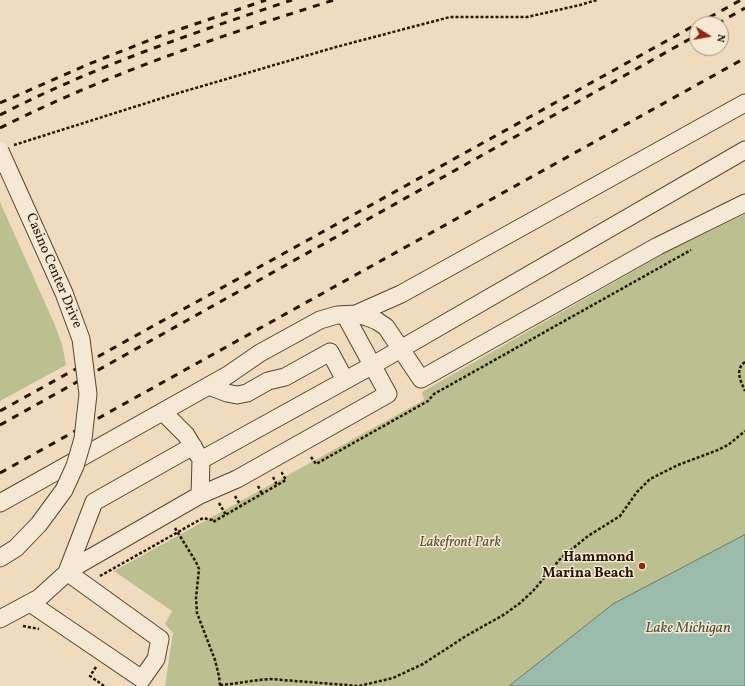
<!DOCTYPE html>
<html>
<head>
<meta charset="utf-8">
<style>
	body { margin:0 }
	#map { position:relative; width:745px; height:686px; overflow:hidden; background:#f0dbbf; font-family:Vollkorn,serif }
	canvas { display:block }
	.north { position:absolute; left:689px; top:16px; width:40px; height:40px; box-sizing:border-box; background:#f5e8d5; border:1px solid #a29480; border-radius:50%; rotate:101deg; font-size:11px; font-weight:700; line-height:16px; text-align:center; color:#251500 }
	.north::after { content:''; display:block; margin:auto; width:14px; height:18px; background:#8f2418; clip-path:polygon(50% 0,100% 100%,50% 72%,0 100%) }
</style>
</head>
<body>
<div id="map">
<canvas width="745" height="686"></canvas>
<div class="north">N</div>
</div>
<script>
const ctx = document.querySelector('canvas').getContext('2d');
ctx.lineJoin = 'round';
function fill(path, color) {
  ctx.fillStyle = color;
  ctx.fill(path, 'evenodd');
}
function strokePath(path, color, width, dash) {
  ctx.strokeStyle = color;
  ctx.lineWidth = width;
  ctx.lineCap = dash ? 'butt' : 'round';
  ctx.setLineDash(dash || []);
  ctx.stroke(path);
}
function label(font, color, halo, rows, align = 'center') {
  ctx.font = font + ' Vollkorn,serif';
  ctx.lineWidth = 3;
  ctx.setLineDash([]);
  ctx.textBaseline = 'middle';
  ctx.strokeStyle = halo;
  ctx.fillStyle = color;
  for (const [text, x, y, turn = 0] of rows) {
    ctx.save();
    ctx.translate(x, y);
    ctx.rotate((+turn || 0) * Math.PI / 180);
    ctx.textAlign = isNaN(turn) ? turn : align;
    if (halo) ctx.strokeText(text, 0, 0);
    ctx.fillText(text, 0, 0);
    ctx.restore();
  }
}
fill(new Path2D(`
	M0,202L54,323L62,344L66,365L0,401Z
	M745,214V535L613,604L509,686H165L173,633L165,624L172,611L114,571L424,400L422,392L667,252Z`), '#bcbf90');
const water = new Path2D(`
	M745,535V686H509L613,604Z`);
fill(water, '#9bbcac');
strokePath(water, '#6c7967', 1);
const minor = new Path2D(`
	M356,314L401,294L745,103
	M209,386L227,393L237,395L247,393L268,381L285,377L330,352L345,380
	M163,412L186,435L198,455
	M200,495L237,479L388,394L345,315
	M0,503L228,375L260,353L320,320L337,315L356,314L367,317L377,321L386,327L421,379L658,246L745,203
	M0,558L16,548L39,524L64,490
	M30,603L142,679L156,659L160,639L67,572L94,502L193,446
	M0,619L39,598L71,569L200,495L201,460L373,365L745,150`);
strokePath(minor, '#584630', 19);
strokePath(new Path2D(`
	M14,145L175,94L336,47L450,17H527L580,5L597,0
	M745,362C734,370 741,381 745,391
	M311,457L316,464L428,401L434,394L691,250
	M273,477L277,485
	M258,486L262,494
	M235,496L241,506
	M219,503L226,515
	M175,528L196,562L199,569L196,598L197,613L215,660L219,676L220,686
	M100,576L203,518L212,520L213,522L286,480L282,473L284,472
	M23,626L39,629
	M96,667L90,676L104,686
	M220,685C237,684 253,680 270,679L359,686L393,678L423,664L466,636L505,614L520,603L533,591L561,558L588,536L620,516L637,492L650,479L678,465L718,450L728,445L745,431`), '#251500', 2.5, [3, 2]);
strokePath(minor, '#f5e8d5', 17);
strokePath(new Path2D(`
	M697,24L741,0
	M717,24L745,8
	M0,103L89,64L160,36L266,0
	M0,115C93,67 193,33 292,0
	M0,128C107,74 220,36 334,0
	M0,411L697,24
	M0,425L697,35
	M0,473L745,58`), '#251500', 3, [7, 7]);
const minorBridge = new Path2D(`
	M0,151L64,293L81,339L88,394L83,439L75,466L64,490`);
strokePath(minorBridge, '#584630', 19, []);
strokePath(minorBridge, '#f5e8d5', 17);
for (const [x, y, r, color] of [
	[642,566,4,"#8f2418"]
]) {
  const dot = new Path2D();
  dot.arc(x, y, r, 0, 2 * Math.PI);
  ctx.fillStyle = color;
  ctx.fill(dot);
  strokePath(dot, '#f5e8d5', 1.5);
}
label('14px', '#251500', '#f5e8d5', [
	["Casino Center Drive",53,271,67]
]);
label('italic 14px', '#5a5032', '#f5e8d5', [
	["Lakefront Park",460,543]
]);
label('bold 14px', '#251500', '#f5e8d5', [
	["Hammond",634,558],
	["Marina Beach",634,574]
], 'right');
label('italic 15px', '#4e4f3c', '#f5e8d5', [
	["Lake Michigan",688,629]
]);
</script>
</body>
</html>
